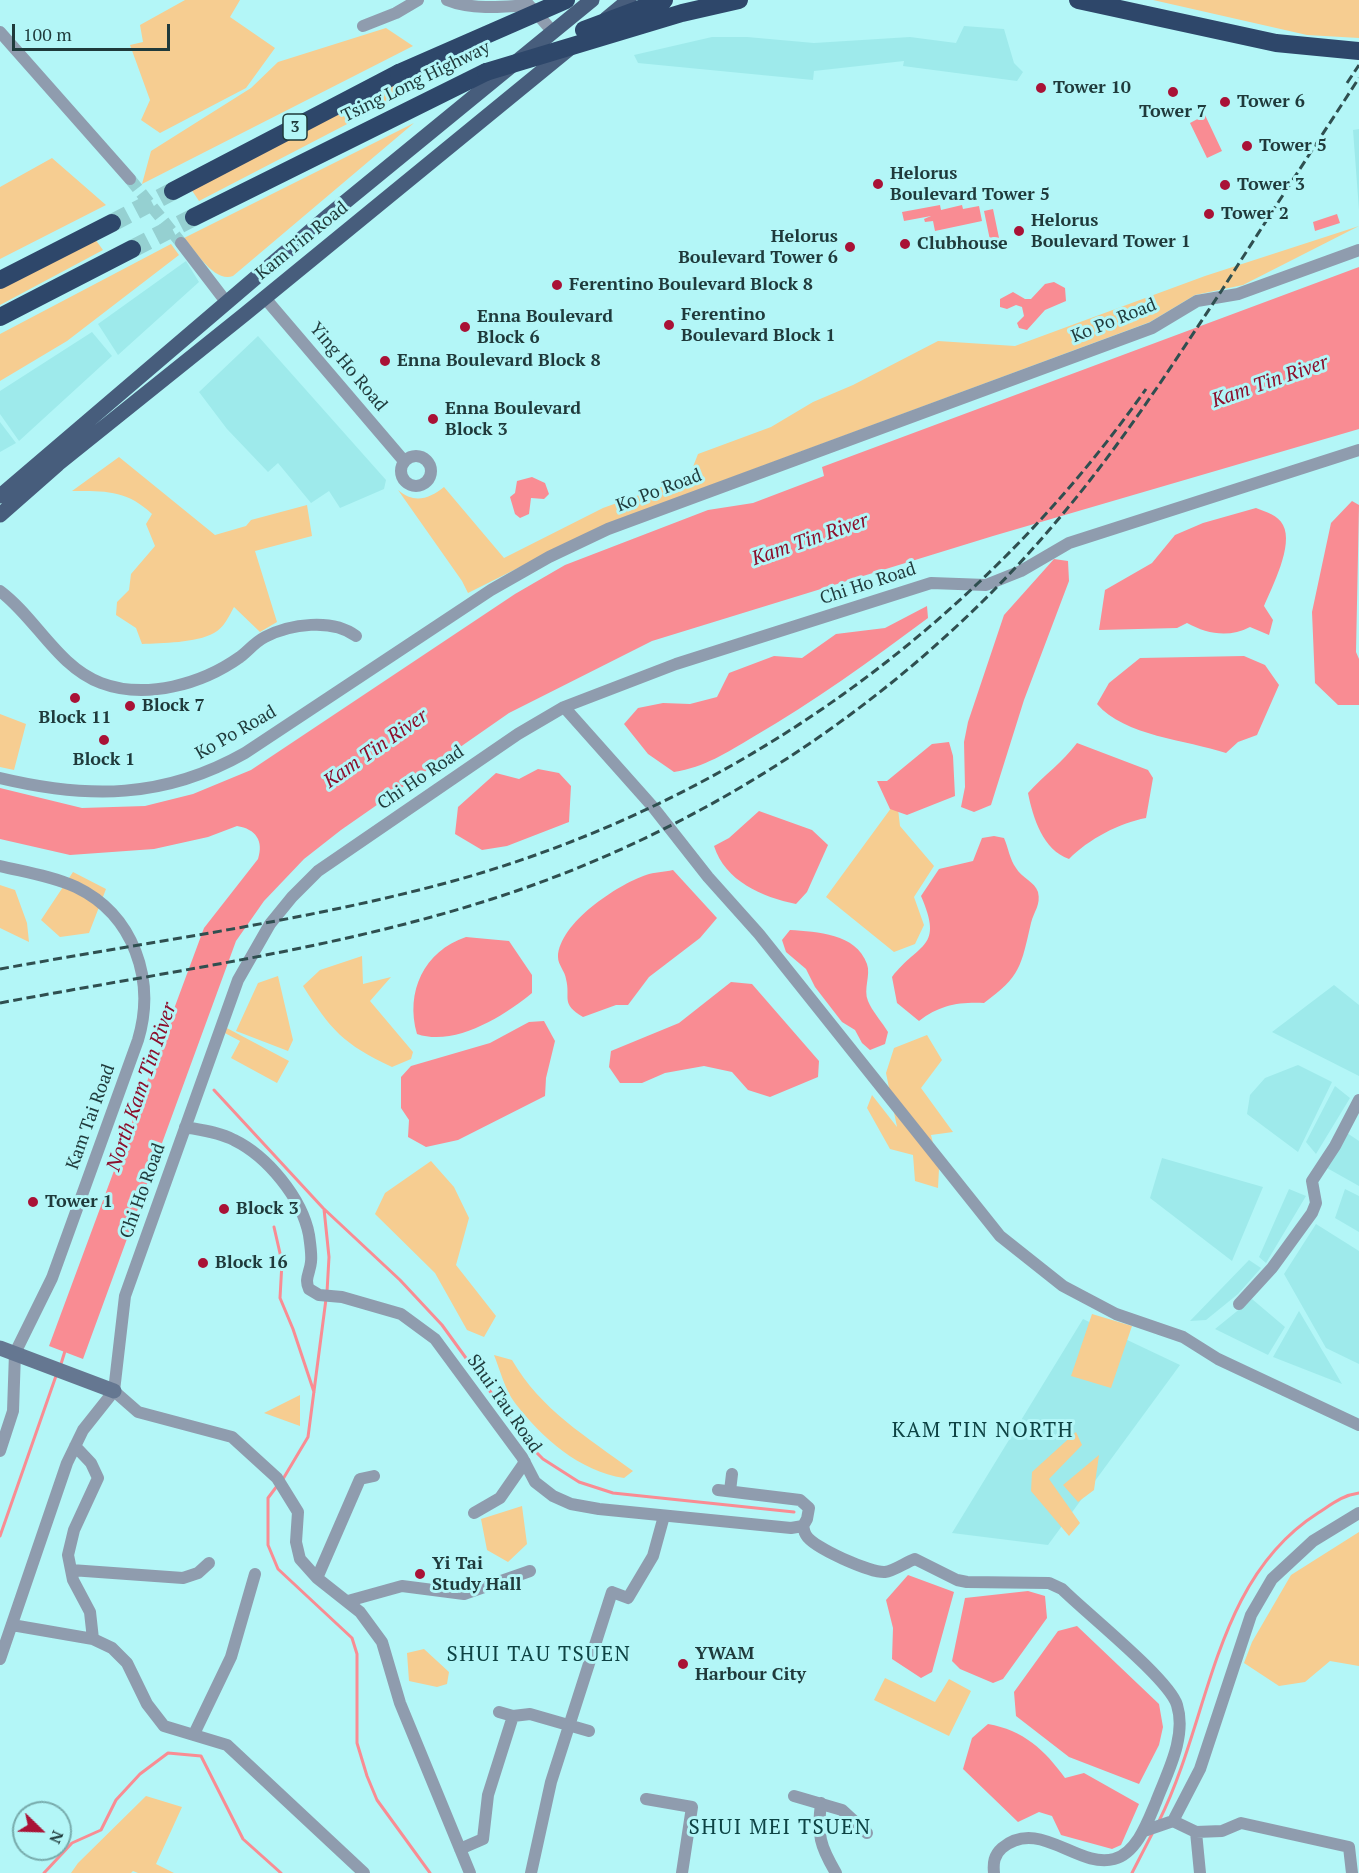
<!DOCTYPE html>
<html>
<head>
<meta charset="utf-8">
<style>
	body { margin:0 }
	#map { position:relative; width:1359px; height:1873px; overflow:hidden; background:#b3f6f7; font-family:"PT Serif",serif }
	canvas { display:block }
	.north { position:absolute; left:12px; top:1801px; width:60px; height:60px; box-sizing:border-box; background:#b3f6f7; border:2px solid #78abac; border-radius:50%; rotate:113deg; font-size:16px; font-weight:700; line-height:24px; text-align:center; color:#1f3a3b }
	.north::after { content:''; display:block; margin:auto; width:21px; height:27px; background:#a91236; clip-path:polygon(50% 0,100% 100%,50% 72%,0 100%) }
	.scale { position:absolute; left:12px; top:24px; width:158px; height:27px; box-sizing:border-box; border:3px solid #1f3a3b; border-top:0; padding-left:8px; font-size:18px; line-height:21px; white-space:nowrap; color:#1f3a3b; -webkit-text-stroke:4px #b3f6f7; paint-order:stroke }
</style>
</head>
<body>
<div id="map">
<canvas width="1359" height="1873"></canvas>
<div class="north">N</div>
<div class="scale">100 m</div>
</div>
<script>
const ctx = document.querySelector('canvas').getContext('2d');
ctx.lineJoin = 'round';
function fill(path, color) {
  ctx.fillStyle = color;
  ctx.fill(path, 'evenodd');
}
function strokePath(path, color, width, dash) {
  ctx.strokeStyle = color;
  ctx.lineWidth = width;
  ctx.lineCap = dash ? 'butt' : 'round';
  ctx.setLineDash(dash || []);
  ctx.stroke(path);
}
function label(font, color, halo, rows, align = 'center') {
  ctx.font = font + ' "PT Serif",serif';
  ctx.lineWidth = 6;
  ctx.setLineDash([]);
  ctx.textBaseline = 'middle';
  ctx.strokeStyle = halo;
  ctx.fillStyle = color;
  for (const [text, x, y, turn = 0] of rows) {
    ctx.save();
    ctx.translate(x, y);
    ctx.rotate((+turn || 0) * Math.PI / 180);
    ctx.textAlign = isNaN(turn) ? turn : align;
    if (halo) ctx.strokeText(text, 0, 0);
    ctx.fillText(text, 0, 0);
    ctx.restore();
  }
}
fill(new Path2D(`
	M964,26L1004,29L1014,63L1023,72L1017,81L903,66L904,61L814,71L813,80L638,63L634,55L712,37H747L814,43L910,37L956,43Z
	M1359,129V210L1353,130Z
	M186,261L199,282L118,355L98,324Z
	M92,332L112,356L19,441L0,414V391Z
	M258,336L386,480L384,489L340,508L329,491L311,503L278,463L268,472L227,429L199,392Z
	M0,422L16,443L0,452Z
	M1334,985L1359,1005V1076L1272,1032Z
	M1298,1065L1332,1082L1298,1152L1247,1114L1250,1095L1265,1078Z
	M1335,1086L1350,1098L1316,1154L1306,1142Z
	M1347,1133L1359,1141V1186L1327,1168Z
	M1162,1158L1263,1187L1232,1261L1150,1198Z
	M1289,1189L1306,1196L1266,1263L1259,1257Z
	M1345,1189L1359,1196V1232L1335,1218Z
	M1316,1224L1359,1251V1364L1326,1348L1284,1274Z
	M1249,1260L1261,1268L1238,1294L1206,1320L1190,1321Z
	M1252,1299L1285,1327L1268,1355L1215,1329Z
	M1299,1311L1342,1384L1273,1357Z
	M1083,1319L1180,1365L1048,1545L952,1533Z`), '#9eeaeb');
fill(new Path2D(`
	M185,0H240L230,17L275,48L246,88L160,133L141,120L150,100L130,45L143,42L140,25Z
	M1153,0H1359V38L1307,35Z
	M386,28L413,46L142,184L151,151L251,88L278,62Z
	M397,81L405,94L199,201L191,189Z
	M414,123L233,276C214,283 195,250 184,238Z
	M52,158L106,205L0,259V187Z
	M1359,226L1243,285L1195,295L1150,322L606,524L468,593L462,581L398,490C414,504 429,499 444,487L504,558L603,508L689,477L698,454L771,427L813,402L853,385L938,341L1015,346L1205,276Z
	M95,239L103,250L0,305V288Z
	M171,244L179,255L67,341L0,381V334Z
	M119,457L215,535L246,526L251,520L307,505L312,536L255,551L277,622L260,632L234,607C229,616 224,628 214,633C196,643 162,643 142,644L136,628L116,615L117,602L129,590L131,574L155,546L146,524L152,514C127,490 105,491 72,491Z
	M0,714L26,724L14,770L0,767Z
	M897,800L900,826L934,866L914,897L924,925L915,944L894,952L826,897Z
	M73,872L106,889L89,933L60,937L41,920Z
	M0,885L15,890L27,923L29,942L0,928Z
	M362,956L363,984L391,977L370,1001L413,1052L411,1059L392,1067C343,1044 331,1030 303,986L320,970Z
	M278,976L293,1040L288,1051L236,1031L258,983Z
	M223,1026L289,1061L277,1083L231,1058L240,1041L221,1031Z
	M927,1035L942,1060L921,1088L953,1132L931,1135L939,1169L938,1188L915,1181L913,1155L890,1149L867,1108L872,1095L897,1127L886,1073L894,1048Z
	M431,1161L454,1187L469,1218L456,1265L496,1316L484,1337L467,1330L435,1273L375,1214L385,1193Z
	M1092,1314L1132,1326L1111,1388L1071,1376Z
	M494,1355L512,1360C541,1410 587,1437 633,1471L624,1478C579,1471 542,1438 515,1403C505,1390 500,1370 494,1355Z
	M300,1395V1426L264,1413Z
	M1076,1432L1082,1445L1049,1479L1080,1523L1069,1536L1031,1491L1032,1472Z
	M1099,1455L1094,1490L1078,1502L1063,1485Z
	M522,1506L527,1544L508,1562L487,1550L481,1519Z
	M1359,1532V1666L1330,1661L1305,1682L1279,1686L1244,1663L1252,1642L1291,1575Z
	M424,1649L449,1672L447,1684L437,1687L409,1681L407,1653Z
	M885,1678L935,1702L949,1679L971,1691L949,1736L874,1700Z
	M146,1796L182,1807L156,1864L174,1873H138L133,1871L131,1873H71L78,1863Z`), '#f6cd91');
fill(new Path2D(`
	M1205,115L1222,151L1207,158L1190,123Z
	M940,205L941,210L962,205L963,209L979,206L982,221L935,231L933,221L925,222L924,219L931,216L904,221L902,212Z
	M993,209L999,238L990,240L984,211Z
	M1337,214L1340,223L1315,231L1313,222Z
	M1359,267V429L993,536L652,641L509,713L341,830L304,859L264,901L236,941L83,1359L49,1346L204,928L258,859C264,841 256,829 237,826L208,837L154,849L70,855L0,839V788L82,808L145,806L193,794L251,770L515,594L565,565L708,510L753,503L824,476L822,467Z
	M1054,282L1065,288L1066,301L1045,310L1027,330L1019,328L1017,323L1024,316L1022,307L1016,305L1007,309L1000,307V299L1013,292L1025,299H1031L1045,284Z
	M532,477L545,483L549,494L544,499L531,498L529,514L520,518L515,514L510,497L515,493L517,481Z
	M1352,501L1359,505L1356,652L1359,659V705H1338L1315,683L1312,612L1331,523Z
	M1256,508C1266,512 1278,515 1283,525C1294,545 1272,587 1264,606L1273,620L1269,635L1250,627C1229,638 1207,634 1187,623L1177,628L1099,630L1105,590L1152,563L1175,535L1203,523Z
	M1054,559L1068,561L1069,581L1024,700L991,805L974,812L961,807L965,787L964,742L968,722L1004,615Z
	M927,606L928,618C871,660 814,702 753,737C726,753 705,767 674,772L648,754L624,724L638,708L663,703L690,704L717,697L729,673L774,656L802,658L836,634L885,628Z
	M1244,656L1265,665L1279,685L1257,735L1238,742L1226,753C1187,740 1124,736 1097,704L1109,683L1140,658Z
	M949,742L953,756L955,796L907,815L890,809L877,781H887L932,744Z
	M1077,743L1148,770L1153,778L1146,818C1119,823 1089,839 1069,859C1043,850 1033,818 1028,793C1044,775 1063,762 1077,743Z
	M538,769L559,773L571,786L569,822L507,846L482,850L455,834L458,807L496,773L519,779Z
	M759,811L812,830L828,845L807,892L796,904C762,897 725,881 714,846L729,838Z
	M994,836L1004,838C1008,847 1010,860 1016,868C1021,877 1035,882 1038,892C1041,905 1034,911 1031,923C1021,966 1021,976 984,1003C958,1002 940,1005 919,1021L897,1003L892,977C919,942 944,949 921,896L939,869L973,861L982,838Z
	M673,870L717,918L700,938L649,977L628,1005H616L583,1017C560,1003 571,999 566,979C565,971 558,965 558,957C559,923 617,885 646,875C654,872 664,872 673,870Z
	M790,930C817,932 856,933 867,964C871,975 863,989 868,1001C872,1011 882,1022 888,1032L885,1044L870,1050L862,1043L855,1030L842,1022L815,987L806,969L786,952L782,940Z
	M466,937L509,941L532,975V993C504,1016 455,1047 417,1034C405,992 424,951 466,937Z
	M731,982L752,984L819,1061L818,1077L770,1097L748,1090L732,1072L704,1066L665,1073L642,1083H620L609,1067L611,1051L679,1023Z
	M544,1021L555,1041L546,1078L545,1096L458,1140L426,1147L408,1137L409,1120L401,1108V1077L411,1066L490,1043L529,1022Z
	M908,1575L954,1592L932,1672L921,1678L892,1659L893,1628L886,1600Z
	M1028,1591L1045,1596L1047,1618L1003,1679L993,1683L960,1669L952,1661L965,1598Z
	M1077,1626L1159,1704L1163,1727L1159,1745L1139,1784L1069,1757L1016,1716L1014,1692L1058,1631Z
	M988,1724C1023,1730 1045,1750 1065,1778L1084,1773L1139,1804L1121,1845L1112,1849L1061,1835L1052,1816L1039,1812L1018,1822L963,1769L972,1738Z`), '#f98c93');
strokePath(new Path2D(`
	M214,1090L323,1208L400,1280L442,1325L529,1445L543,1459L579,1482L613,1493L794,1512
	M324,1209L329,1257L327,1292
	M274,1227L282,1262L280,1298L293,1329L314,1392
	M61,1364L65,1351
	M283,1479L308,1437L326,1299
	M277,1486L268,1498V1545L278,1569L352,1638L357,1654V1743L367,1776L377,1800L430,1873
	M0,1536L57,1373
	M1159,1821C1211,1717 1213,1580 1318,1513C1332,1504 1343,1495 1359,1493
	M44,1873L72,1843L101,1830L116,1800L140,1774L168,1753L201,1756L243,1839L281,1873
	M1132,1873L1153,1832`), '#f98c93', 3);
strokePath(new Path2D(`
	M130,179L181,243`), '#95d0d1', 12, [12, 6]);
strokePath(new Path2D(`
	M112,223L173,191
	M132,249L194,217`), '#95d0d1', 18, [18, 9]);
strokePath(new Path2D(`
	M447,0C471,10 503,7 529,5
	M532,8L553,32
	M363,26L396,13L418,0
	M0,32L130,179
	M181,243L227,303
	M264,297L404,461
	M401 471a15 15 0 1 1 30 0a15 15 0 1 1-30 0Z
	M0,591C36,618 58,667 101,683C146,700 202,684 240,657C248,651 255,642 265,637C290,624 332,618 356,636
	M564,707L653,807L708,877L759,934L1000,1236L1063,1286L1116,1314L1183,1337L1218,1359L1359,1425
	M0,778C88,799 164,799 245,753L491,590L549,557L608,529L1152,328L1197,301L1238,294L1359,250
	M0,866C25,872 52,876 76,887C134,915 156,980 138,1040L52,1278L15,1353L13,1411L0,1451
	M185,1127C201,1130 219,1132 234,1140C267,1156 302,1198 309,1235C310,1243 312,1254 311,1262C310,1273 304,1279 309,1289L319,1295L342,1297L401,1314L435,1339L522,1457L535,1482L553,1496L571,1504L599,1509L791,1528L803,1526L807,1519L809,1508L800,1500L718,1490
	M1239,1304L1272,1268L1312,1213L1316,1203L1312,1181L1335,1146L1359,1100
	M114,1391L138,1412L232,1437L277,1478L298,1512L296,1542L300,1559L317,1578L360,1612L382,1642L400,1703L470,1873
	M75,1446L91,1463L98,1478L74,1530L68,1555L73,1580L90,1612L93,1639
	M730,1491L732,1474
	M474,1513L500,1498L525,1462
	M803,1526C804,1529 804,1532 806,1535C813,1548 871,1573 885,1572C894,1571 906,1562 915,1559L957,1580L967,1582L1049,1583L1062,1589C1086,1613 1169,1679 1177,1705C1187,1737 1167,1773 1156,1802C1148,1821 1137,1853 1114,1859C1078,1869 1039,1817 1002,1848C994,1855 993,1863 994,1873
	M71,1570L183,1578L198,1573L209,1563
	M317,1578L360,1479L374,1476
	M348,1601L402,1586L464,1594L530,1571
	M12,1625L93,1639L112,1648L127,1663L147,1704L164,1726L227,1745L364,1873
	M0,1659L67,1463L83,1430L114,1391L125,1296L238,980L270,924L292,897L318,871L518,734L564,707L676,664L931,583L986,585L1021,571L1069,543L1359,450
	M499,1712L513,1716L530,1714L589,1731
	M194,1734L231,1657L255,1574
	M794,1796L842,1810L867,1833
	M646,1799L692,1807L682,1873
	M821,1803C817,1835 820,1846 836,1873
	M1173,1821L1200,1769L1251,1615L1272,1579L1313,1541L1359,1513
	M1144,1831L1173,1821L1196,1832L1222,1831L1241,1823L1349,1847L1352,1873
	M1196,1832L1200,1873
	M460,1849L483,1839L488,1795L513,1716
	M531,1873L551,1782L612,1592L628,1598L653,1556L664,1516`), '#8f9cae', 12);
strokePath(new Path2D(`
	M0,1348L114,1391`), '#657791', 15);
strokePath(new Path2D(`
	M606,19L629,0
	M0,496L328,216L592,0
	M0,515L58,464L245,314L569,49`), '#475d7c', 15);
strokePath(new Path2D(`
	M1078,0L1276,43L1359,51
	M173,191L399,73
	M194,217L486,72
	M0,280L112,223
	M0,317L132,249`), '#2e476a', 18);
strokePath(new Path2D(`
	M1347,83L1359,65
	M0,969C148,942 300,922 446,883C730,806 977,629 1146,389
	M0,1003C164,972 333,950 492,899C711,829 914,693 1061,516C1121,445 1171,367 1222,290C1267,219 1313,149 1359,78`), '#2f4f50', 3, [9, 4.5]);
strokePath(new Path2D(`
	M584,30L664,0
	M486,72L682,13L739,0
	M399,73L566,0`), '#2e476a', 18);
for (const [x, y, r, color] of [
	[1041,88,6,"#a91236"],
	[1173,92,6,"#a91236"],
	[1225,102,6,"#a91236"],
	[1247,146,6,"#a91236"],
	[878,184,6,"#a91236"],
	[1225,185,6,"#a91236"],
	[1209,214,6,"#a91236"],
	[1019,231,6,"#a91236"],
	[905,244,6,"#a91236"],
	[850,247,6,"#a91236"],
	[557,285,6,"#a91236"],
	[669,325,6,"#a91236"],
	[465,327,6,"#a91236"],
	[385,361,6,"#a91236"],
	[433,419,6,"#a91236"],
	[75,698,6,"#a91236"],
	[130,706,6,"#a91236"],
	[104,740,6,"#a91236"],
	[33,1202,6,"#a91236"],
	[224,1209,6,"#a91236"],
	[203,1263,6,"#a91236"],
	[420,1574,6,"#a91236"],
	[683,1664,6,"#a91236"]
]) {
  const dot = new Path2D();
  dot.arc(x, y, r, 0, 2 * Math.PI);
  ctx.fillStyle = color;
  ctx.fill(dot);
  strokePath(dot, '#b3f6f7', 2);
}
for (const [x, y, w] of [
	[295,127,24]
]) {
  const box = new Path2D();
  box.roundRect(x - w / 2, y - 13, w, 26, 4.5);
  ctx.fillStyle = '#b3f6f7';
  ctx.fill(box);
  strokePath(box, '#1f3a3b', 1.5);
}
label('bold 16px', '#1f3a3b', null, [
	["3",295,127]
]);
label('18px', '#1f3a3b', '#b3f6f7', [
	["Tsing Long Highway",416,82,-26],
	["Kam Tin Road",302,241,-39],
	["Ko Po Road",1114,321,-22],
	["Ying Ho Road",348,367,50],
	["Ko Po Road",659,491,-21],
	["Chi Ho Road",868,584,-18],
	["Ko Po Road",236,733,-30],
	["Chi Ho Road",421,778,-34],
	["Kam Tai Road",91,1117,-70],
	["Chi Ho Road",143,1191,-70],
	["Shui Tau Road",504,1404,55]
]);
label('bold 18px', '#1f3a3b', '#b3f6f7', [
	["Tower 10",1053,88],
	["Tower 6",1237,102],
	["Tower 7",1173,112,"center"],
	["Tower 5",1259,146],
	["Helorus",890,174],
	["Boulevard Tower 5",890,195],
	["Tower 3",1237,185],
	["Tower 2",1221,214],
	["Helorus",1031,221],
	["Boulevard Tower 1",1031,242],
	["Helorus",838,237,"right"],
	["Boulevard Tower 6",838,258,"right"],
	["Clubhouse",917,244],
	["Ferentino Boulevard Block 8",569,285],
	["Ferentino",681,315],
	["Boulevard Block 1",681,336],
	["Enna Boulevard",477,317],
	["Block 6",477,338],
	["Enna Boulevard Block 8",397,361],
	["Enna Boulevard",445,409],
	["Block 3",445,430],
	["Block 7",142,706],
	["Block 11",75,718,"center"],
	["Block 1",104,760,"center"],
	["Tower 1",45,1202],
	["Block 3",236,1209],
	["Block 16",215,1263],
	["Yi Tai",432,1564],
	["Study Hall",432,1585],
	["YWAM",695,1654],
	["Harbour City",695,1675]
], 'left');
label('italic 20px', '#8c0e2b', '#b3f6f7', [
	["Kam Tin River",1270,382,-19],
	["Kam Tin River",810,540,-19],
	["Kam Tin River",376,749,-35],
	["North Kam Tin River",142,1087,-71]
]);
ctx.letterSpacing = '1.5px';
label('21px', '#0d4344', '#b3f6f7', [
	["KAM TIN NORTH",983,1431],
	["SHUI TAU TSUEN",539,1655],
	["SHUI MEI TSUEN",780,1828]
]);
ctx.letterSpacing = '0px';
</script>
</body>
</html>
